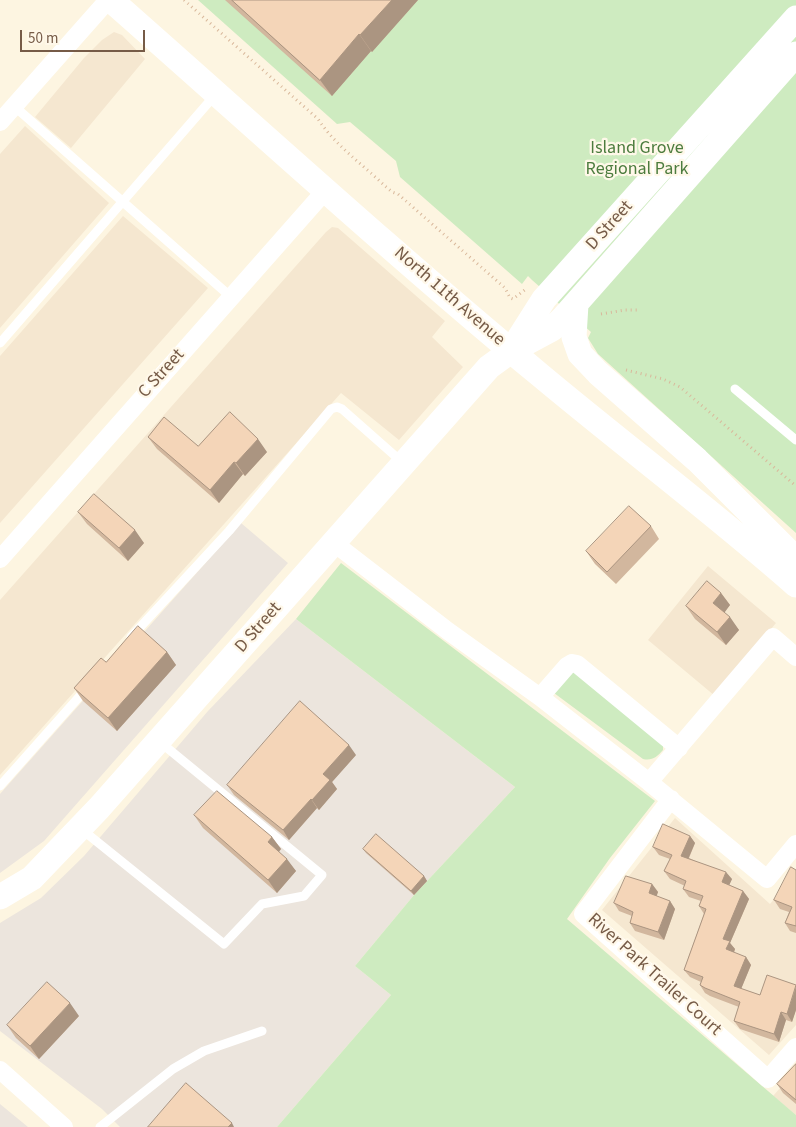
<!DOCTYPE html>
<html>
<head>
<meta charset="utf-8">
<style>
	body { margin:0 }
	#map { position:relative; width:796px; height:1127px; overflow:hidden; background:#fdf5e1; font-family:"Source Sans 3",sans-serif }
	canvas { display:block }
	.scale { position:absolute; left:20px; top:30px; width:125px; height:22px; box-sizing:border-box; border:2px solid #765b47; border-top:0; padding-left:6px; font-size:15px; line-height:18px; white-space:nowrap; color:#765b47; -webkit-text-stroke:4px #fff8e9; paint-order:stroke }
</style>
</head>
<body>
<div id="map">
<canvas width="796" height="1127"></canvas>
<div class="scale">50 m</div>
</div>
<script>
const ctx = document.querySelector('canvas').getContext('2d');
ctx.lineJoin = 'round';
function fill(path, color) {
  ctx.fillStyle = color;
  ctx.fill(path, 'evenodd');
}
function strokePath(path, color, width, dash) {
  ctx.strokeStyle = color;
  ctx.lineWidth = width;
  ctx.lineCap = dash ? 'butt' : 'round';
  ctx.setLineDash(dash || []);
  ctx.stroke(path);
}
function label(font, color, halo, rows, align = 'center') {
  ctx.font = font + ' "Source Sans 3",sans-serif';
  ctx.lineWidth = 4.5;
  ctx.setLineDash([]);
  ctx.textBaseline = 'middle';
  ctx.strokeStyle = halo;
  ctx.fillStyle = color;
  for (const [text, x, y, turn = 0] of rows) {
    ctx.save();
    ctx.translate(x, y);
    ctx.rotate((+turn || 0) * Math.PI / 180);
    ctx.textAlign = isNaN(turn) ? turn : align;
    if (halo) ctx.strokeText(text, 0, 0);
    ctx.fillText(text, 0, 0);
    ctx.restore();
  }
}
fill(new Path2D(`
	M114,32L122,35L145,59L71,148L35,117L84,58L102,40Z
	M25,126L109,203L0,328V154Z
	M123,216L208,288L0,523V356Z
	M332,227L338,228L445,321L432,337L463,367L399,440L341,393L0,775V600L326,232Z
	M708,566L776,623L715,696L648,640Z
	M675,818L770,904L796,873V1025L769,1055L602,910Z
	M796,1070V1115L773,1096Z`), '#f5e7d0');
fill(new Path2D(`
	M241,523L288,563L44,841L0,873V794Z
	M296,619L515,787L414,895L355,966L391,995L277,1127H120L102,1109L0,1031V923L41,898L84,856L208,711Z
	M0,1104L28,1127H0Z`), '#ece5dd');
fill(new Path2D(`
	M198,0H796V533L598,354L588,338L591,332L532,280L528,276L522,284L400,177L396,161L350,122L337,124Z
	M341,563L655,801L610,858L567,919L796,1115V1127H277L391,995L355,966L414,895L515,787L296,619Z
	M574,671L663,741V750C657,757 652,761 643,759L554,693L569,674Z`), '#ceebc0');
strokePath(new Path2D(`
	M184,0L318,119C335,145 362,164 385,186L392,192L398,194L505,288L510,298L513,299L526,289
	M601,314L625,310H638
	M626,370L663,379L680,387L796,486`), '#d9b89b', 3, [1, 4]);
strokePath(new Path2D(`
	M14,106L231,297
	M0,343L215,95
	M735,389L796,440
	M131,637L229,531L331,409L337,407L342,409L402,462
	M0,786L87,688
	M80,828L224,944L262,904L304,896L322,875L160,742
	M100,1127L173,1069L204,1051L262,1031`), '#fff', 9);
strokePath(new Path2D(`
	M0,122L108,0
	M334,543L448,631L540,697L649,782L767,879L796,844
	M0,559L325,191
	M540,697L567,666L572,663L577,664L679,748
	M649,782L773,637L796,657
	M671,799L583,914L768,1079L796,1047
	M0,1070L64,1127`), '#fff', 18);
strokePath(new Path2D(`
	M111,0C254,126 394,254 540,375C625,446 713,512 796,585
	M576,304L574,337L580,354L598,373L697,460L793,556L796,562
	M511,351L544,299L796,18
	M0,897L32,878L99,808L489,367L511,351L552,329L564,317L796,54`), '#fff', 25);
fill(new Path2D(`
	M225,0H418L372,52L371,51L332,96Z
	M148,437L198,446L267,452L245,476L243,474L219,503L157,449Z
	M78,512L144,543L128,561L87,524Z
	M651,526L659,539L616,584L595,564L586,551Z
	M721,593L730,605L724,612L739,630L726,645L695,619L686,606Z
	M167,652L176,665L117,731L83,701L74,688Z
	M356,755L332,782L337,789L319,810L317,808L289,840L234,795L227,785Z
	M194,815L272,837L281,849L279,852L296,871L277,893L203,828Z
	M690,836L695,843L689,858L732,879L729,885L743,891L749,899L730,943L735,949L734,953L746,957L751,965L741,989L760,995L796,985V1010L792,1022L786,1020L779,1042L740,1029L734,1021L739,1007L710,996L705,993L700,985L701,982L690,977L684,970L704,914L699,906L701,901L689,897L683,889L685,886L670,879L664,871L670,859L659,855L653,847Z
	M363,849L424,876L427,881L414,895L366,853Z
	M796,870V933L790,931L785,923L789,912L780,909L774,900Z
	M652,884L658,892L656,896L670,901L675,909L664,940L635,931L630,923L632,916L619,911L614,903Z
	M79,1016L39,1059L16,1038L7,1025Z
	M796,1064V1104L783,1093L777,1084Z`), '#d2b79e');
fill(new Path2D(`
	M392,0H418L372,52L360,35Z
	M359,34L371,51L332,96L320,80Z
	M258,439L267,452L245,476L236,463Z
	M234,462L243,474L219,503L210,490Z
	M135,530L144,543L128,561L119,548Z
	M721,593L730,605L722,616L713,603Z
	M730,617L739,630L726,645L717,632Z
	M167,652L176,665L117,731L108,718Z
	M349,745L356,755L332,782L337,789L319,810L312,800L323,774Z
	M311,799L317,808L289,840L283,830Z
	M690,836L695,843L686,864L681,856Z
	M272,837L281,849L277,854L268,842Z
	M287,859L296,871L277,893L268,880Z
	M726,872L732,879L727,890L722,882Z
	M424,876L427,881L414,895L411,891Z
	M652,884L658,892L655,901L649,893Z
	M743,891L749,899L730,943L735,949L732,957L726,949L723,939Z
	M670,901L675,909L664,940L658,932Z
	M746,957L751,965L739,994L734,986Z
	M796,987V1010L792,1022L787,1014Z
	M70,1003L79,1016L39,1059L30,1046Z
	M781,1012L786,1020L779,1042L774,1034Z
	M232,1123L234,1127H228Z`), '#ab9581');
const building = new Path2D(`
	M232,0H392L360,35L359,34L320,80Z
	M230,412L258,439L236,463L234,462L210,490L148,437L164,417L198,446Z
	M94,494L135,530L119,548L78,512Z
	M629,506L651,526L607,572L586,551Z
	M707,581L721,593L713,603L730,617L717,632L686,606Z
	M138,626L167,652L108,718L74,688L101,658L106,662Z
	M300,701L349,745L323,774L330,780L312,800L311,799L283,830L227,785Z
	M217,791L272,837L268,842L287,859L268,880L194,815Z
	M663,824L690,836L681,856L726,872L722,882L743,891L723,939L730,941L726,949L746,957L734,986L760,995L767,975L796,985L787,1014L781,1012L774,1034L734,1021L740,1002L705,988L700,985L703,977L684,970L706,909L699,906L703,896L683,889L686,881L664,871L672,855L653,847Z
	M376,834L424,876L411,891L363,849Z
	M791,867L796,870V926L785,923L792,907L774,900Z
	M626,876L652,884L649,893L670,901L658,932L630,923L633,912L614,903Z
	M47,982L70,1003L30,1046L7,1025Z
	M796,1064V1100L777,1084Z
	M186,1083L232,1123L228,1127H148Z`);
fill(building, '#f4d5b8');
strokePath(building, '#ab9581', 1);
label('18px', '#4c7c3e', '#fff8e9', [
	["Island Grove",637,149],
	["Regional Park",637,170]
]);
label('18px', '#765b47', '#fff8e9', [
	["D Street",610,226,-48],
	["North 11th Avenue",449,297,41],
	["C Street",162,374,-48],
	["D Street",259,628,-49],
	["River Park Trailer Court",654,975,42]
]);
</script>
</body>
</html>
